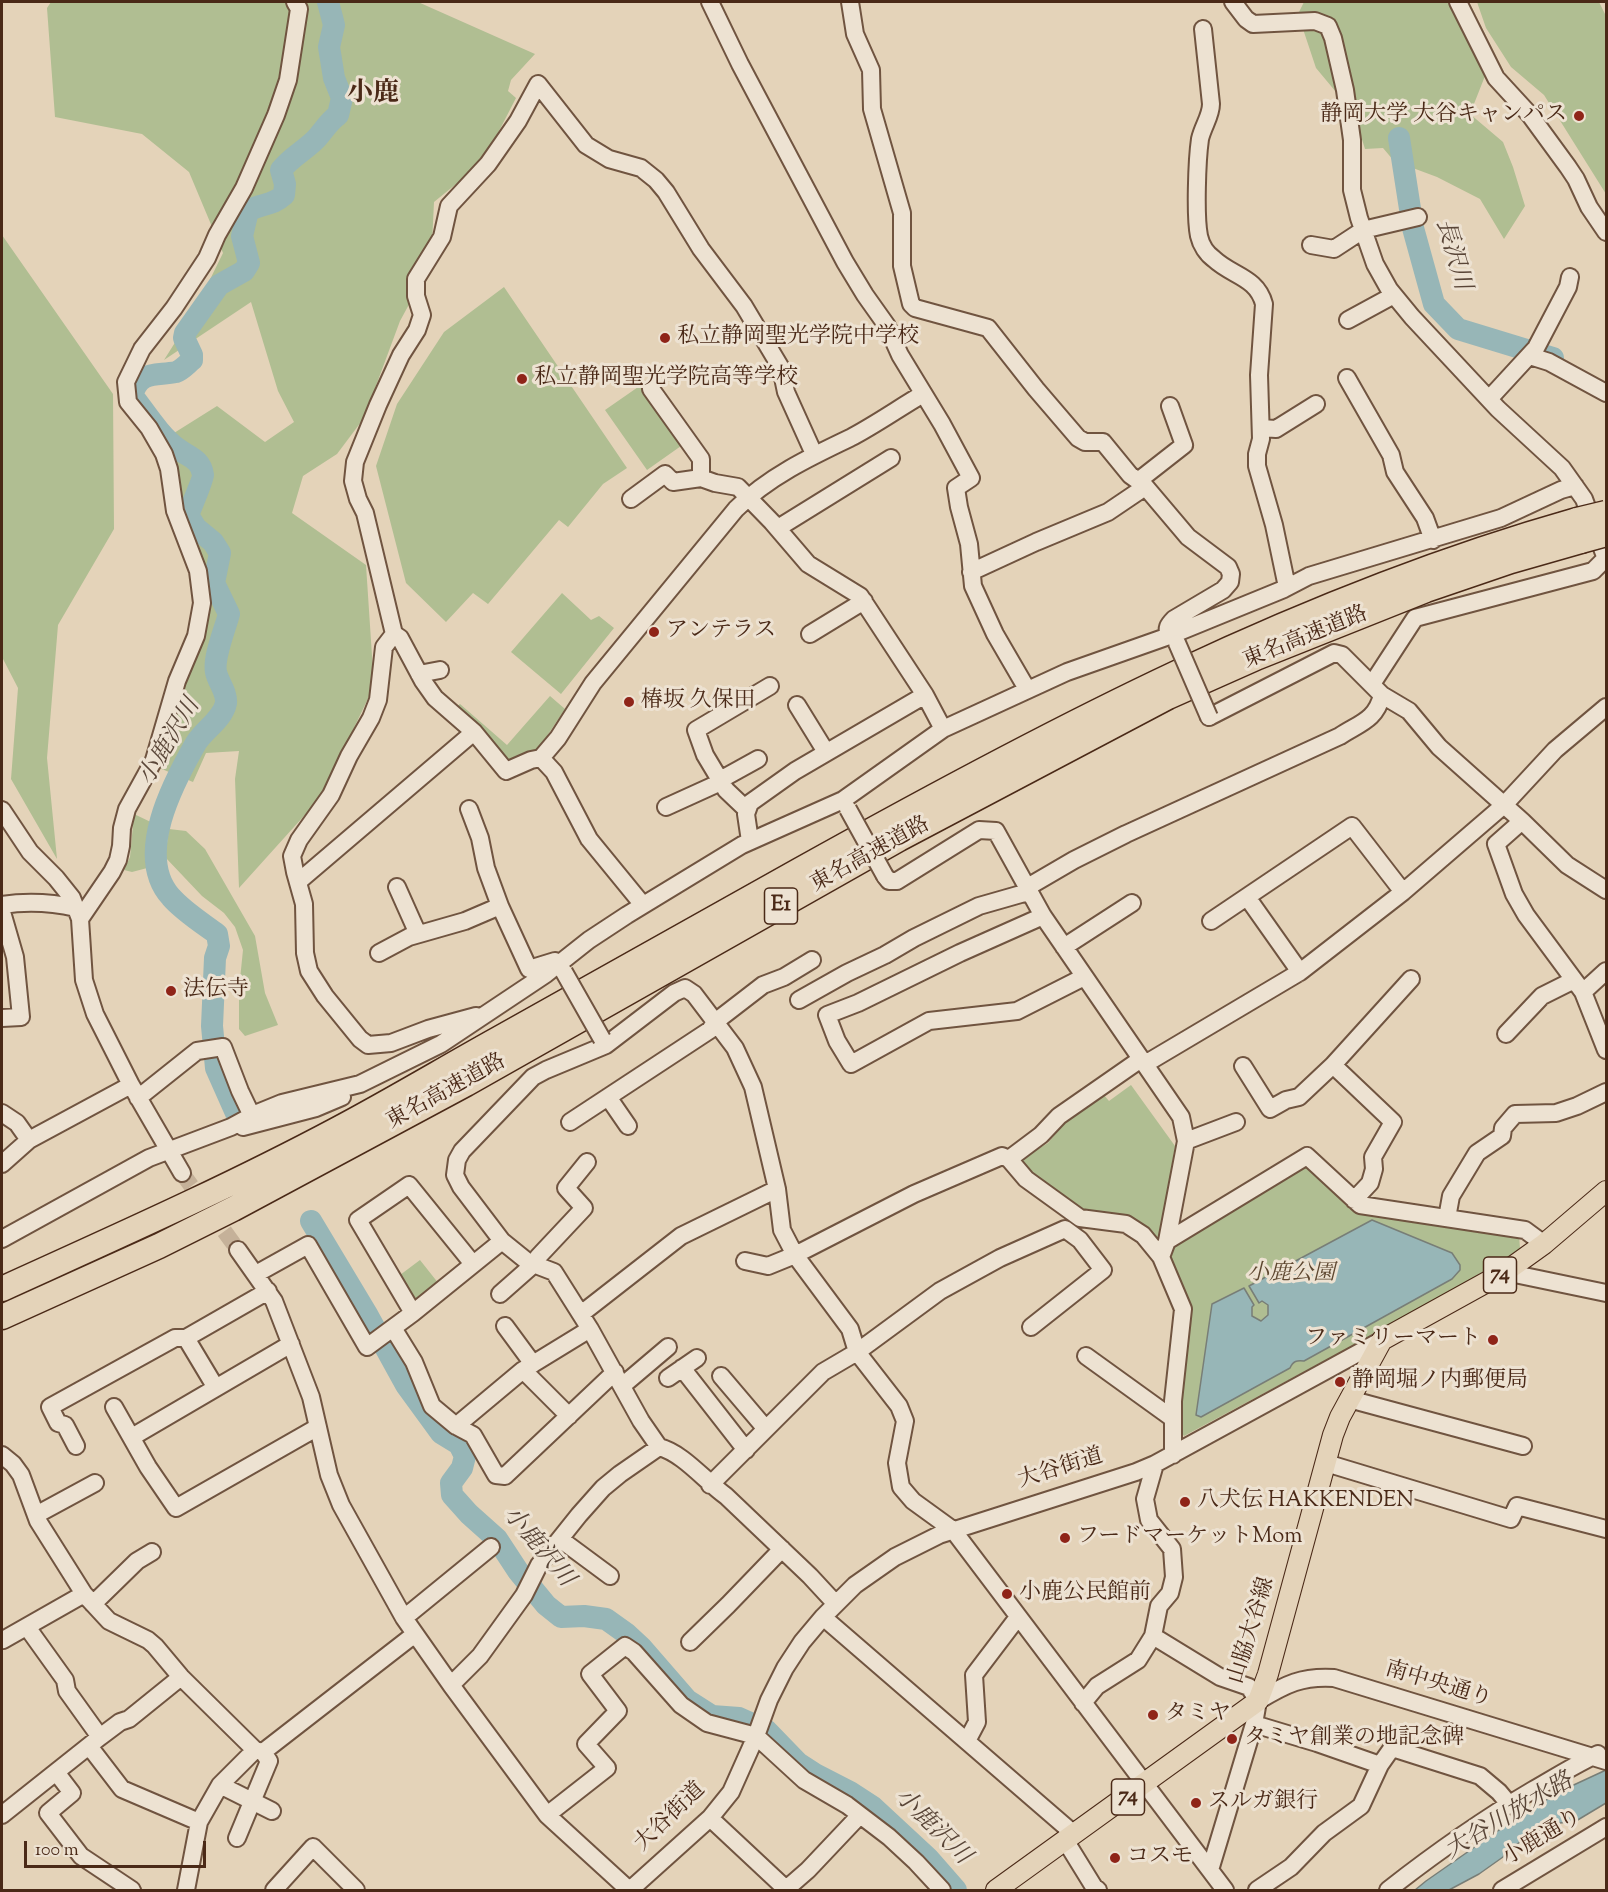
<!DOCTYPE html>
<html>
<head>
<meta charset="utf-8">
<style>
	body { margin:0 }
	#map { position:relative; width:1608px; height:1892px; overflow:hidden; background:#e4d3b9; font-family:"Sorts Mill Goudy",serif }
	canvas { display:block }
	.frame { position:absolute; inset:0; border:3px solid #4a2917; pointer-events:none }
	.scale { position:absolute; left:24px; top:1841px; width:182px; height:27px; box-sizing:border-box; border:3px solid #4a2917; border-top:0; padding-left:8px; font-size:18px; line-height:21px; white-space:nowrap; color:#4a2917; -webkit-text-stroke:4px #ede2d2; paint-order:stroke }
</style>
</head>
<body>
<div id="map">
<canvas width="1608" height="1892"></canvas>
<div class="frame"></div>
<div class="scale">100 m</div>
</div>
<script>
const ctx = document.querySelector('canvas').getContext('2d');
ctx.lineJoin = 'round';
function fill(path, color) {
  ctx.fillStyle = color;
  ctx.fill(path, 'evenodd');
}
function strokePath(path, color, width, dash) {
  ctx.strokeStyle = color;
  ctx.lineWidth = width;
  ctx.lineCap = dash ? 'butt' : 'round';
  ctx.setLineDash(dash || []);
  ctx.stroke(path);
}
function label(font, color, halo, rows, align = 'center') {
  ctx.font = font + ' "Sorts Mill Goudy","Noto Serif JP",serif';
  ctx.lineWidth = 6;
  ctx.setLineDash([]);
  ctx.textBaseline = 'middle';
  ctx.strokeStyle = halo;
  ctx.fillStyle = color;
  for (const [text, x, y, turn = 0] of rows) {
    ctx.save();
    ctx.translate(x, y);
    ctx.rotate((+turn || 0) * Math.PI / 180);
    ctx.textAlign = isNaN(turn) ? turn : align;
    if (halo) ctx.strokeText(text, 0, 0);
    ctx.fillText(text, 0, 0);
    ctx.restore();
  }
}
fill(new Path2D(`
	M51,2H418L535,54L511,80L508,91L516,98L483,162L434,202L431,264L400,321L364,418L337,454L303,476L292,513L366,565L374,686L321,797L239,888L235,779L239,751L206,753L193,782L157,767L207,621L198,541L180,504L175,476L174,433L217,406L265,442L294,422L278,391L251,302L164,360L193,314L223,253L189,172L142,134L55,117L47,8Z
	M1304,2H1462L1493,68L1485,76L1470,114L1503,142L1513,167L1525,206L1504,239L1480,199L1437,177L1394,161L1383,148L1365,149L1360,133L1344,123L1336,92L1316,68L1298,14Z
	M1477,2H1599L1606,16V194L1544,95L1511,67L1486,28Z
	M2,235L113,394L114,529L58,625L47,758L57,859L11,779L18,688L2,657Z
	M504,287L627,468L603,484L568,527L559,520L488,604L473,593L446,622L406,583L376,466L397,404L444,332Z
	M641,385L681,446L647,470L605,410Z
	M562,593L591,620L599,616L614,628L561,694L511,652Z
	M550,696L565,709L537,751L509,761L502,758L455,708L460,704L507,745Z
	M134,814L157,825L151,867L132,872L124,870L130,857Z
	M169,829L186,831L205,849L255,936L265,993L278,1025L245,1036L239,1029V989L243,950L235,927L224,913L202,896L165,857Z
	M1131,1085L1175,1146L1159,1241L1148,1228L1128,1216L1083,1210L1034,1174L1020,1160L1048,1143L1065,1122L1103,1094L1109,1101Z
	M1303,1159L1363,1213L1519,1235L1520,1249L1425,1307L1184,1436L1178,1429L1183,1360L1167,1249Z
	M420,1260L439,1284L419,1301L413,1299L400,1275Z`), '#b0be92');
const water = new Path2D(`
	M1372,1220L1452,1253L1460,1265V1270L1452,1279L1304,1361C1297,1360 1293,1361 1290,1368L1201,1417L1196,1415L1212,1304L1244,1288L1254,1305L1252,1307V1316L1261,1321L1268,1315V1305L1262,1301L1259,1303L1249,1286Z
	M1606,1770V1803L1576,1821L1560,1823L1536,1831L1507,1851L1503,1857L1479,1874L1449,1890H1415L1426,1881L1522,1814L1565,1789Z`);
fill(water, '#97b6b7');
strokePath(water, '#787e77', 1.5);
strokePath(new Path2D(`
	M1399,138L1413,228L1434,304L1458,329L1553,358
	M236,1113L216,1068L212,1026L215,958L219,946L217,934C202,923 183,911 171,897C134,856 173,783 196,743C204,730 223,719 226,703C227,692 218,682 216,672C213,658 225,629 229,614L214,583L220,553L213,542L196,528L188,515C191,507 203,480 203,475C201,459 189,457 178,449C160,436 146,413 132,395C140,370 155,376 176,372C182,370 187,364 192,360V355L184,338L185,333L219,285L244,271L249,263L242,236L248,211C262,203 272,206 284,195L285,184L281,170C291,157 304,151 315,140C323,132 328,122 338,115L342,98L334,78L329,47L334,25L328,2
	M311,1221L368,1316L406,1385L441,1433L459,1444L465,1456L462,1468L451,1483L452,1495L469,1514L497,1539L518,1571L546,1605L561,1617L584,1616L606,1619L627,1634L641,1647L687,1700L712,1716L739,1718L766,1730L798,1763L815,1774L850,1792L873,1807L928,1858L956,1890`), '#97b6b7', 22);
strokePath(new Path2D(`
	M182,1173L238,1250`), '#c5b199', 16, [16, 8]);
const minor = new Path2D(`
	M710,2L740,64L845,262L865,295L887,326L900,355L942,424L971,478L956,488L959,507L969,544L973,586L995,634L1027,689
	M850,2L855,34L871,70L872,109L902,213V266L911,304L915,308L988,328L1036,389L1078,438L1085,442H1103L1130,475L1144,485L1188,537L1228,567L1231,574L1230,582L1223,590L1174,619C1168,625 1166,628 1169,636
	M1233,2L1246,19L1253,24L1315,21L1328,26L1333,38L1345,90L1352,140V190L1359,218L1375,264L1389,289L1412,317L1498,409L1562,468L1584,499L1606,559
	M1458,2L1496,78L1530,115L1568,167L1576,179L1589,207L1606,232
	M1203,29L1211,104C1211,116 1203,126 1200,139C1197,160 1195,216 1199,236C1201,245 1207,254 1214,259C1232,276 1257,277 1264,304L1259,375L1261,439L1257,454V466L1274,525L1287,587
	M1311,245L1334,249L1363,230L1418,217
	M1348,320L1394,295
	M1530,356L1549,362L1606,393
	M1347,378L1391,455L1395,472L1425,518L1433,540
	M651,389L701,459V478
	M1489,399L1536,348L1568,287L1570,277
	M1261,428L1276,429L1316,404
	M1138,481L1184,445L1170,406
	M631,499L665,474L673,482L701,478L715,483L738,487L772,522L808,564L860,596L925,695L943,729
	M778,528L891,458
	M971,572L1036,542L1108,512L1145,487
	M394,634L384,647L378,700L371,718L349,756L331,795L299,840L292,856L295,872L304,904L305,953L309,971L325,996L360,1039L368,1045L391,1043L428,1029L476,1016
	M810,634L864,601
	M419,674L440,670
	M1372,684L1415,618L1593,571L1606,558
	M797,705L826,752
	M1209,717L1334,653L1342,655L1382,695L1409,711L1439,747L1522,821L1567,865L1606,890
	M541,758L558,738L593,683L736,509C768,477 810,457 850,438C875,425 899,408 923,394
	M720,780L758,759
	M666,807L721,782
	M469,809L480,838L486,868L500,906L529,969L555,961
	M2,810L30,852L56,878L72,898L80,919L84,980L95,1014L131,1085L182,1173
	M747,810L726,790L705,755L696,730L770,686
	M1522,821L1496,844L1514,894L1526,915L1583,992L1606,1050
	M750,841L746,814L750,803L795,771L925,695
	M885,876L889,881H897L979,830L996,831L1043,916L1181,1117L1186,1141L1167,1241L1161,1257
	M298,882L474,732
	M397,887L418,934
	M1026,888L1074,860L1126,834L1340,736C1360,723 1376,720 1382,695
	M1247,897L1300,972
	M2,905C28,901 50,902 76,908
	M643,905L589,839L554,772L541,758L531,760L506,771L474,732L435,698L423,681L400,638L394,634L365,513L358,499L353,481L355,462L378,405L401,355L417,330L422,315L416,296V279L442,237L449,206L488,164L518,121L538,84L586,145L609,159L641,168L656,180L666,192L701,249L744,306L781,368L786,392L814,454
	M2,912L15,957L21,1017L2,1018
	M1043,916L960,953L858,1003L827,1015L837,1041L851,1064L929,1021L1017,1011L1084,977
	M80,919L112,872L118,860L121,846L122,828L127,809L154,760L177,681L196,636L202,603L198,571L175,511L169,469L164,454L149,428L128,402L126,382L142,349L174,308L207,258L217,235L244,188L276,115L288,80L299,9L295,2
	M1211,921L1352,826L1403,892
	M1064,947L1132,903
	M379,953L409,937L465,921L500,906
	M1583,992L1606,971
	M799,1000L847,973L885,955L914,938L979,906L1028,892
	M1506,1034L1542,996L1574,980
	M1141,1059L1059,1116L1041,1135L1009,1159L1026,1179L1080,1218L1126,1224L1143,1235L1161,1257L1183,1309L1173,1401V1455
	M1145,1064L1300,972L1403,892L1504,805L1555,750L1606,707
	M1333,1065L1393,1122L1373,1157L1374,1169L1370,1183L1354,1200
	M1243,1066L1270,1109L1286,1100L1299,1097L1333,1065L1411,979
	M608,1097L628,1126
	M138,1098L197,1051L223,1047L240,1091L252,1116
	M2,1113L17,1123L29,1140
	M570,1122L710,1030L715,1022L763,985L784,977L812,960
	M243,1127L316,1108L342,1097
	M1186,1141L1236,1122
	M2,1164L29,1140L131,1085
	M1447,1218L1451,1196L1477,1153L1502,1136L1503,1128L1515,1114L1556,1113L1577,1106L1606,1092
	M2,1239L149,1158L231,1127L255,1114L282,1103L360,1084L441,1044L546,974L589,940L627,915L742,845L843,800L943,729L1067,672L1169,636L1284,589L1309,576L1501,518L1561,490L1575,486
	M1167,1241L1307,1156L1360,1205L1525,1230L1544,1244
	M238,1250L274,1301L311,1397L329,1475L341,1505L404,1618L451,1685L547,1815L629,1890
	M745,1261L768,1266L795,1255L914,1194L1002,1156L1009,1159
	M1505,1272L1606,1293
	M256,1274L308,1245L367,1347L413,1313L502,1241
	M500,1294L534,1264L538,1257L584,1208L566,1188L587,1162
	M413,1313L358,1220L409,1185L473,1264
	M581,1314L681,1236L777,1189
	M505,1326L533,1364
	M393,1328L414,1362L432,1406L456,1426L473,1435L496,1475L505,1476L615,1372
	M1086,1356L1172,1418
	M682,1368L746,1450
	M523,1370L569,1416
	M721,1376L766,1429
	M668,1378L697,1358
	M622,1386L668,1347
	M216,1388L186,1338L268,1291
	M1349,1399L1523,1446
	M114,1407L148,1467L176,1508L318,1427
	M456,1426L523,1370L590,1329
	M132,1437L291,1344
	M76,1446L65,1425L58,1423L50,1407L175,1338H186
	M2,1455L13,1464L21,1475L38,1521L84,1594L109,1621L148,1640L155,1646L181,1677L255,1750L263,1752L269,1761L237,1838
	M1326,1463L1511,1519L1517,1506L1606,1529
	M1155,1464L1145,1499L1149,1520L1172,1549L1174,1577L1170,1593L1159,1606L1153,1636L1220,1677L1249,1687L1258,1701L1254,1724L1210,1870
	M710,1485L823,1372L857,1352L940,1291L1000,1258L1065,1229L1080,1240L1103,1270L1031,1327
	M36,1515L95,1483
	M560,1539L610,1576
	M835,1603L810,1576L726,1496C705,1481 683,1453 659,1447L641,1421L590,1329L554,1272L528,1262L502,1241L461,1187L455,1175L457,1160L462,1151L533,1077L546,1070L606,1045L674,993L685,988L694,994L735,1048L753,1087L777,1189L782,1230L795,1255L850,1329L857,1352L899,1406L905,1421L897,1463L901,1487L913,1501L953,1530L1225,1890
	M93,1604L137,1561L152,1552
	M823,1617L1074,1834
	M404,1618L491,1547
	M27,1627L65,1680L67,1691L100,1737
	M2,1639L3,1640L84,1594
	M690,1642L728,1605L782,1549
	M451,1685L480,1656L524,1595L539,1565L579,1515L603,1488L620,1474L659,1447
	M1258,1701C1286,1684 1302,1676 1334,1678L1606,1761
	M1083,1703L1097,1686L1138,1660L1153,1636
	M1254,1724L1317,1743L1380,1765
	M967,1741L977,1722L974,1675L1018,1617
	M89,1746L122,1789L199,1822L186,1890
	M263,1752L415,1634
	M56,1772L72,1793L48,1813L81,1856L132,1890
	M220,1785L272,1811
	M2,1815L100,1737L120,1722L129,1719L181,1677
	M547,1815L607,1768L586,1744L618,1711L590,1674L625,1646L634,1652L681,1705L707,1723L756,1736L804,1780L847,1805L889,1837L916,1862L942,1890
	M710,1818L786,1889
	M199,1822L220,1785L255,1750
	M1065,1840L1094,1887L1098,1890
	M274,1890L313,1847L356,1890
	M630,1890L710,1818L731,1792L756,1736L769,1700L785,1668L802,1642L823,1617L855,1585L895,1557L939,1535L1136,1472L1155,1464L1382,1340
	M785,1890L808,1870L860,1815
	M1257,1890L1291,1867L1324,1833L1361,1806L1380,1765L1392,1748L1480,1776L1499,1792L1509,1804
	M1388,1890C1434,1854 1482,1820 1533,1790C1554,1778 1576,1764 1598,1754
	M1502,1890L1606,1827`);
const major = new Path2D(`
	M996,1890L1258,1701L1268,1674L1333,1435L1340,1417L1382,1340L1505,1272L1544,1244L1606,1191`);
const highway = new Path2D(`
	M2,1289C114,1238 227,1188 336,1130C391,1101 444,1069 498,1039C598,983 698,927 798,871C1047,732 1301,598 1577,520
	M2,1317L159,1246L233,1209L466,1084L899,839L1168,697L1258,657L1426,590L1511,561L1581,541`);
strokePath(minor, '#705440', 20);
strokePath(major, '#4a2917', 22);
strokePath(highway, '#4a2917', 27);
strokePath(minor, '#ede2d2', 16);
strokePath(major, '#e4d3b9', 20);
strokePath(highway, '#e4d3b9', 24);
const minorBridge = new Path2D(`
	M1177,643L1209,717
	M848,809L885,876
	M564,972L602,1039`);
const highwayBridge = new Path2D(`
	M1577,520L1606,513
	M1581,541L1606,534`);
strokePath(minorBridge, '#705440', 20, []);
strokePath(highwayBridge, '#4a2917', 27, []);
strokePath(minorBridge, '#ede2d2', 16);
strokePath(highwayBridge, '#e4d3b9', 24);
for (const [x, y, r, color] of [
	[1579,116,6,"#8f2418"],
	[665,338,6,"#8f2418"],
	[522,379,6,"#8f2418"],
	[654,632,6,"#8f2418"],
	[629,702,6,"#8f2418"],
	[171,991,6,"#8f2418"],
	[1493,1340,6,"#8f2418"],
	[1340,1382,6,"#8f2418"],
	[1185,1502,6,"#8f2418"],
	[1065,1538,6,"#8f2418"],
	[1007,1594,6,"#8f2418"],
	[1153,1715,6,"#8f2418"],
	[1232,1739,6,"#8f2418"],
	[1196,1803,6,"#8f2418"],
	[1115,1858,6,"#8f2418"]
]) {
  const dot = new Path2D();
  dot.arc(x, y, r, 0, 2 * Math.PI);
  ctx.fillStyle = color;
  ctx.fill(dot);
  strokePath(dot, '#ede2d2', 2);
}
for (const [x, y, w] of [
	[781,906,33],
	[1500,1275,33],
	[1128,1797,33]
]) {
  const box = new Path2D();
  box.roundRect(x - w / 2, y - 18, w, 36, 4.5);
  ctx.fillStyle = '#ede2d2';
  ctx.fill(box);
  strokePath(box, '#4a2917', 1.5);
}
label('bold 21px', '#4a2917', null, [
	["E1",781,906],
	["74",1500,1275],
	["74",1128,1797]
]);
label('22px', '#4a2917', '#ede2d2', [
	["静岡大学 大谷キャンパス",1567,116,"right"],
	["私立静岡聖光学院中学校",677,338],
	["私立静岡聖光学院高等学校",534,379],
	["アンテラス",666,632],
	["椿坂 久保田",641,702],
	["法伝寺",183,991],
	["ファミリーマート",1481,1340,"right"],
	["静岡堀ノ内郵便局",1352,1382],
	["八犬伝 HAKKENDEN",1197,1502],
	["フードマーケットMom",1077,1538],
	["小鹿公民館前",1019,1594],
	["タミヤ",1165,1715],
	["タミヤ創業の地記念碑",1244,1739],
	["スルガ銀行",1208,1803],
	["コスモ",1127,1858]
], 'left');
label('22px', '#4a2917', '#ede2d2', [
	["東名高速道路",1306,639,-22],
	["東名高速道路",871,856,-29],
	["東名高速道路",447,1093,-29],
	["大谷街道",1061,1470,-17],
	["山脇大谷線",1253,1631,-73],
	["南中央通り",1438,1686,17],
	["大谷街道",671,1818,-44],
	["小鹿通り",1543,1839,-31]
]);
label('italic 22px', '#5e4730', '#ede2d2', [
	["小鹿公園",1291,1275]
]);
label('italic 24px', '#594537', '#ede2d2', [
	["長沢川",1451,255,74],
	["小鹿沢川",171,743,-59],
	["小鹿沢川",537,1548,50],
	["大谷川放水路",1510,1818,-31],
	["小鹿沢川",931,1828,45]
]);
label('bold 26px', '#4a2917', '#ede2d2', [
	["小鹿",373,96]
]);
</script>
</body>
</html>
